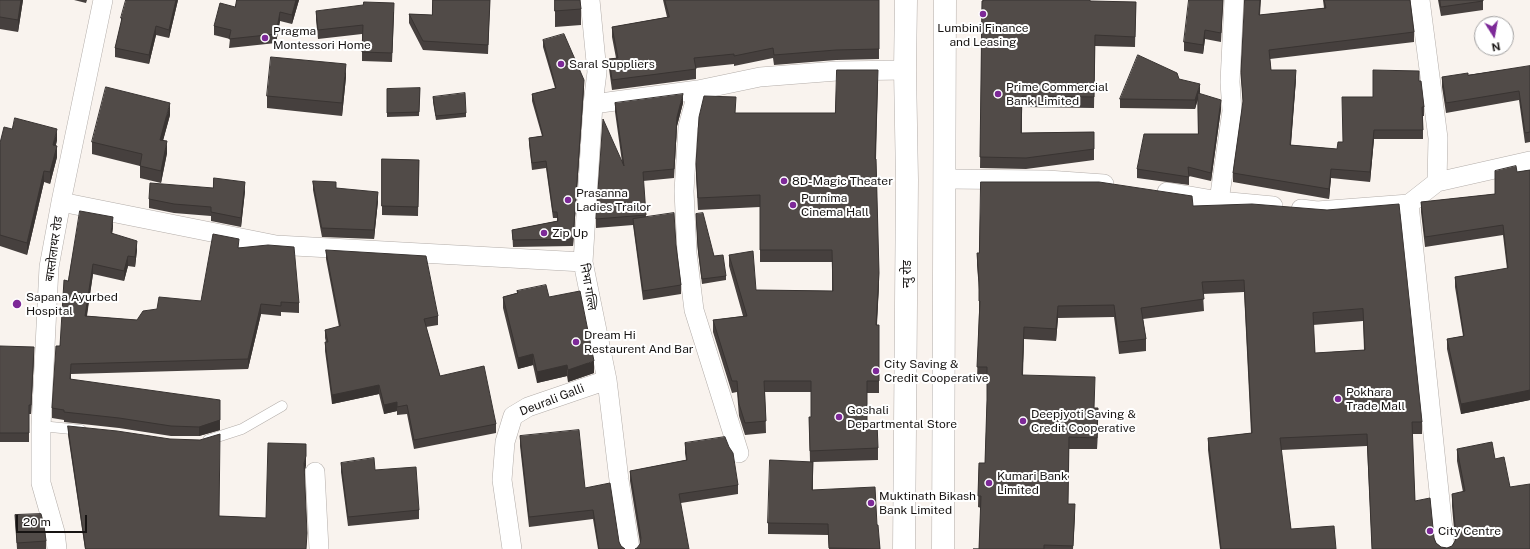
<!DOCTYPE html>
<html>
<head>
<meta charset="utf-8">
<style>
	body { margin:0 }
	#map { position:relative; width:1530px; height:549px; overflow:hidden; background:#f9f3ee; font-family:"Public Sans",sans-serif }
	canvas { display:block }
	.north { position:absolute; left:1474px; top:16px; width:40px; height:40px; box-sizing:border-box; background:#fff; border:1px solid #a2a1a1; border-radius:50%; rotate:169deg; font-size:11px; font-weight:700; line-height:16px; text-align:center; color:#171413 }
	.north::after { content:''; display:block; margin:auto; width:14px; height:18px; background:#7d2998; clip-path:polygon(50% 0,100% 100%,50% 72%,0 100%) }
	.scale { position:absolute; left:16px; top:515px; width:71px; height:18px; box-sizing:border-box; border:2px solid #171413; border-top:0; padding-left:5px; font-size:12px; line-height:14px; white-space:nowrap; color:#171413; -webkit-text-stroke:3px #fff; paint-order:stroke }
</style>
</head>
<body>
<div id="map">
<canvas width="1530" height="549"></canvas>
<div class="north">N</div>
<div class="scale">20 m</div>
</div>
<script>
const ctx = document.querySelector('canvas').getContext('2d');
ctx.lineJoin = 'round';
function strokePath(path, color, width, dash) {
  ctx.strokeStyle = color;
  ctx.lineWidth = width;
  ctx.lineCap = dash ? 'butt' : 'round';
  ctx.setLineDash(dash || []);
  ctx.stroke(path);
}
function fill(path, color) {
  ctx.fillStyle = color;
  ctx.fill(path, 'evenodd');
}
function label(font, color, halo, rows, align = 'center') {
  ctx.font = font + ' "Public Sans","Noto Sans Devanagari",sans-serif';
  ctx.lineWidth = 4;
  ctx.setLineDash([]);
  ctx.textBaseline = 'middle';
  ctx.strokeStyle = halo;
  ctx.fillStyle = color;
  for (const [text, x, y, turn = 0] of rows) {
    ctx.save();
    ctx.translate(x, y);
    ctx.rotate((+turn || 0) * Math.PI / 180);
    ctx.textAlign = isNaN(turn) ? turn : align;
    if (halo) ctx.strokeText(text, 0, 0);
    ctx.fillText(text, 0, 0);
    ctx.restore();
  }
}
const lane = new Path2D(`
	M41,426L81,430
	M208,440L242,429L282,406`);
const street = new Path2D(`
	M590,0L597,72L593,104L583,262L607,380L619,480L630,549
	M1420,0L1438,138L1437,182
	M698,90L688,127L684,191L687,253L694,310L739,453
	M593,104L698,90L760,77L837,71L905,70
	M946,179L1047,180L1104,184
	M1167,192L1219,201L1273,206
	M1219,201L1232,111L1230,82L1234,0
	M61,202L276,245L583,262
	M1409,204L1445,549
	M1301,209L1317,211L1409,204L1437,182L1530,161
	M315,472L319,549
	M57,549L55,532L41,483V426L49,267L61,202L103,0
	M512,549L502,480L505,442L513,416L528,407L607,380`);
const primary = new Path2D(`
	M904,549L907,180L905,70L906,0
	M943,549L945,0`);
strokePath(lane, '#b3ada9', 11);
strokePath(street, '#b3ada9', 20);
strokePath(primary, '#b3ada9', 23);
strokePath(lane, '#fff', 10);
strokePath(street, '#fff', 19);
strokePath(primary, '#fff', 22);
fill(new Path2D(`
	M0,0H23L18,32L0,29Z
	M74,0H87L86,3Z
	M178,0L169,38L156,35L149,64L115,57V48L121,23V18Z
	M237,0H299L292,24L280,21L276,43L229,48L230,39L214,35V26L235,7Z
	M490,0L488,54L423,50L409,23V14L432,15Z
	M555,0L581,9V25L555,27Z
	M663,0H879V59L836,60L774,65L773,58L734,66V64L696,68V79L612,90L609,69V59L616,58L612,37V27L667,17Z
	M1223,0L1221,42L1205,39L1203,54L1184,51V42Z
	M1245,0H1261L1260,15L1324,8L1323,0H1410L1414,32V42L1270,59L1271,70L1296,79L1291,145L1337,149L1343,142L1373,97L1419,81L1424,107V116H1423V139H1374L1370,182L1331,178L1329,199L1233,182V173L1243,104L1241,73Z
	M1438,0H1483V10L1441,16Z
	M982,1L1136,2L1135,47L1095,46L1094,108L1022,107V133L1094,132V160L1026,169L980,168Z
	M316,11L394,12L392,62L362,61V34L318,39L316,20Z
	M543,40L584,87L573,246L513,247L512,230L557,221V218H553L546,168L532,170L529,144V138L542,136L532,101V94L555,88L543,47Z
	M1530,66V142L1525,143L1519,100L1446,113L1442,87V77L1468,75Z
	M346,77L342,116L267,108V96Z
	M1179,79L1200,92L1199,94L1221,109L1211,181L1189,176V185L1137,178V169L1198,134V99L1195,109L1120,108V99Z
	M878,81L876,159L879,284L877,325H879V393H867V422L878,448V460L813,462V490L877,525L880,549H829L828,535L768,534V523L810,462L809,417H811V392H765L766,433L745,435L739,416L737,392L732,393L713,332V320L743,316L729,266V255L756,290L832,291V262H760V207L698,210L696,176V164L736,113H835Z
	M420,88L419,116L387,117V89Z
	M433,97L466,113V117L436,120L433,102Z
	M615,103H683L677,126L674,178L643,181L646,217L676,245L681,285V294L643,300L633,225L596,228V219L622,162L615,112Z
	M170,115L163,140L167,153L161,183L140,178V166L92,154V142Z
	M57,140L56,145L57,157L50,184L44,182L27,255L0,246V143Z
	M382,159L419,160L418,216L382,215Z
	M1530,170V400L1461,414L1447,349V339L1463,336L1455,287V277L1507,269L1503,235L1425,247L1421,212V202L1495,194L1517,172Z
	M313,181L378,201L374,239L322,237L313,190Z
	M245,191L241,227L211,221V216L174,213L149,208V199Z
	M1193,206L1327,210L1422,422V434H1412L1415,501L1434,538L1436,543L1441,547L1447,548L1452,546L1455,541L1452,506V494L1463,492L1457,461V449L1495,459L1510,487L1530,549H1372L1367,446L1281,450L1291,529L1336,549H1220L1208,450V438L1251,433L1244,292L1203,294L1204,311L1143,319L1146,339V351L1119,354L1114,317L1058,318L1056,341L1024,339L1023,375L1094,408L1098,420L1097,449H1069L1068,504L1075,516L1073,549H973H979L981,508L978,507L979,463H985L987,401V379H977L979,313V290L977,265V253H979ZM1363,321L1364,350L1315,353L1313,325Z
	M696,214L714,256L726,276V280L702,284L698,252Z
	M113,227L112,233L137,250L135,267L128,266L124,281L93,274L87,316L137,320L157,309L201,301L239,248L299,303V313L281,312V316L261,314L248,369L71,374V379L220,430L199,436H171L119,428L64,422V420L52,418V408L68,281Z
	M326,250L438,316V325L426,327L440,376L496,424V433L414,449L407,414L397,415V411L384,414L379,394L332,404L325,351V342H326L325,338V330L339,327L326,259Z
	M517,291L549,297L594,373L568,382L567,376L537,383L533,365L518,369L503,308V297L517,293Z
	M0,346L34,356L31,414H29V442H0Z
	M68,426L219,516L266,518L306,466L304,472L306,549H85L68,435Z
	M520,436L585,488L619,542L621,546L625,549H598L593,519L529,527L520,446Z
	M685,443L738,485V494L681,503L640,543L630,481V471L686,460L685,453Z
	M341,463L375,470L419,510V519L348,526L341,472Z
	M15,515L46,541V549H17Z`), '#46403e');
fill(new Path2D(`
	M21,0H23L18,32V20Z
	M176,0H178L169,38V30Z
	M296,0H299L292,24V15Z
	M280,12V21L276,43V34Z
	M156,26V35L149,64V55Z
	M1205,30V39L1203,54V45Z
	M346,64V77L342,116V103Z
	M1296,70V79L1290,154V145Z
	M584,80V87L573,246V239Z
	M1200,84V92L1195,109V100Z
	M683,94V103L677,126L674,178L677,117Z
	M1221,100V109L1211,181V173Z
	M170,103V115L160,152V140Z
	M57,129V140L53,156V145Z
	M1374,130V139L1370,182V172Z
	M167,141V153L161,183V171Z
	M57,146V157L50,184V172Z
	M1331,169V178L1329,199V189Z
	M44,171V182L27,255V243Z
	M245,182V191L241,227V218Z
	M378,192V201L374,239V230Z
	M113,217V227L111,243V233Z
	M137,241V250L135,267V257Z
	M128,256V266L124,281V271Z
	M93,264V274L85,326V316Z
	M879,273V284L876,337V325Z
	M261,304V314L248,369V359Z
	M1058,306V318L1056,341V329Z
	M1024,327V339L1022,387V375Z
	M34,347V356L31,414V405Z
	M533,354V365L518,369V358Z
	M594,361V373L568,382V370Z
	M567,365V376L537,383V372Z
	M379,385V394L332,404V395Z
	M1530,390V400L1461,414V404Z
	M220,400V430L199,436V427Z
	M397,402V411L384,414V405Z
	M1098,408V420L1097,449V438Z
	M306,453V466L304,473V463Z`), '#393432');
const building = new Path2D(`
	M0,0H21L18,20L0,17Z
	M126,0H176L169,30L156,26L149,55L115,48L122,18H121Z
	M237,0H296L292,15L280,12L276,34L229,39L231,30L214,26L220,3L235,7Z
	M433,0H490L488,45L423,41L409,14L432,15Z
	M555,0H580L581,9L555,11Z
	M665,0H879V49L836,50L774,55L773,48L734,56V54L694,58L696,69L612,80L609,59L618,58L612,27L669,17Z
	M983,0H1090V1L1136,2L1135,37L1095,35L1094,97L1022,96L1021,133L1094,132V149L1026,158L980,157L982,1H983Z
	M1189,0H1223L1221,33L1205,30L1203,45L1184,42Z
	M1245,0H1260L1259,15L1326,8L1324,0H1410L1414,32L1269,50L1271,70H1296L1290,145L1337,149L1338,142H1343L1342,97H1373V70L1419,71V81H1421L1424,107H1422L1423,130H1374L1370,172L1331,169L1329,189L1233,173L1243,101L1241,73Z
	M1440,0H1483V1L1441,7Z
	M364,2L394,3L392,53L362,52L363,25L318,30L316,11L363,5Z
	M564,34L584,80L573,239L513,240L512,230L558,221L557,212H553L546,161L532,163L529,138L543,136L532,94L556,88L543,40Z
	M1138,55L1177,73L1179,79L1200,84L1195,100L1120,99Z
	M271,57L346,64L342,103L267,96Z
	M1530,66V132L1525,133L1519,91L1446,103L1442,77L1468,73V75Z
	M837,70H878L875,159H876L879,273L876,325H879V381H867V422H877L878,448L810,451L809,417H811V381H764L766,421L745,423L739,404L737,381H732L713,320L747,316L729,255L753,251L756,290L833,291L832,250H760V195L698,198L696,164L699,117L704,96L736,97L735,113H835Z
	M106,87L170,103L160,140L167,141L161,171L140,166L142,154L92,142Z
	M420,88L419,112L387,113V89Z
	M465,93L466,113L436,116L433,97Z
	M1198,93L1221,100L1211,173L1188,167L1189,177L1137,169L1144,134H1198Z
	M683,94L677,117L674,169L643,172L646,215L596,219L603,119L624,166L615,103Z
	M15,118L57,129L53,145L57,146L50,172L44,171L27,243L0,235V143L4,127L12,129Z
	M382,159L419,160L418,207L382,206Z
	M1516,166L1517,172L1530,170V390L1461,404L1447,339L1464,336L1455,277L1508,268L1503,225L1425,237L1421,202L1495,194V171Z
	M214,178L245,182L241,218L211,212V207L174,204L149,199L150,183L213,188Z
	M313,181L336,182V188L378,192L374,230L322,228Z
	M981,182H1099L1192,196L1193,206L1252,204L1327,210L1399,204L1422,422H1412L1415,501L1430,498L1434,538L1436,543L1441,547L1447,548L1452,546L1455,541L1456,536L1452,494L1465,491L1457,449L1492,442L1495,459L1504,457L1510,487L1530,484V549H1372L1367,434L1280,438L1291,529L1334,526L1336,549H1221L1208,438L1252,433L1244,280L1202,282L1204,299L1141,308L1146,339L1119,342L1114,305L1058,306L1056,329L1024,327L1022,375L1095,377L1094,408H1098L1097,438L1069,437L1068,504H1075L1073,546L1044,545V549H973H979L981,496H978L979,463H985L987,400V367H977L980,301H979V282L977,253H979ZM1363,309L1365,350L1315,353L1313,313Z
	M80,211L113,217L111,233L137,241L135,257L128,256L124,271L93,264L85,316L137,320L143,311L157,309L159,297L201,301L213,234L239,239L238,248L268,245L294,247L299,303L281,302V306L261,304L248,359L71,364L70,379L220,400V420L199,427L171,426L119,418L64,412V410L52,408L56,346H60L64,280L68,281Z
	M674,213L676,245L681,285L643,291L633,219Z
	M703,213L714,256L723,255L726,276L702,279L698,247L696,214Z
	M326,250L426,256L438,316L424,319L440,376L484,366L496,424L414,440L407,405L397,407V402L384,405L379,385L332,395L325,342H328L325,330L340,326Z
	M546,285L549,297L580,291L594,361L568,370L567,365L537,372L533,354L518,358L503,297L518,293L517,291Z
	M0,346L34,347L31,405H29V433H0Z
	M68,426L117,431L170,439L200,440L220,434L219,516L266,518L268,443L306,444V456L304,463L307,533L306,549H86Z
	M579,430L585,488L610,483L619,542L621,546L625,549H599L593,510L529,517L520,436Z
	M725,437L729,447L733,453L738,485L679,494L689,549H635L637,548L640,544L641,538L630,471L687,460L685,443Z
	M374,458L375,470L416,467L419,510L348,517L341,463Z
	M770,460L813,462L812,490L875,487L877,525H878L880,549L829,548L828,524L768,523Z
	M41,514L44,525L46,541L17,543L15,515Z`);
fill(building, '#514b48');
strokePath(building, '#393432', 1);
for (const [x, y, r, color] of [
	[983,14,4,"#7d2998"],
	[265,38,4,"#7d2998"],
	[561,64,4,"#7d2998"],
	[998,94,4,"#7d2998"],
	[784,181,4,"#7d2998"],
	[568,200,4,"#7d2998"],
	[793,205,4,"#7d2998"],
	[544,233,4,"#7d2998"],
	[17,304,5,"#7d2998"],
	[576,342,4,"#7d2998"],
	[876,371,4,"#7d2998"],
	[1338,399,4,"#7d2998"],
	[839,417,4,"#7d2998"],
	[1023,421,4,"#7d2998"],
	[989,483,4,"#7d2998"],
	[871,503,4,"#7d2998"],
	[1430,531,4,"#7d2998"]
]) {
  const dot = new Path2D();
  dot.arc(x, y, r, 0, 2 * Math.PI);
  ctx.fillStyle = color;
  ctx.fill(dot);
  strokePath(dot, '#fff', 1.5);
}
label('12px', '#171413', '#fff', [
	["Lumbini Finance",983,28,"center"],
	["and Leasing",983,42,"center"],
	["Pragma",273,31],
	["Montessori Home",273,45],
	["Saral Suppliers",569,64],
	["Prime Commercial",1006,87],
	["Bank Limited",1006,101],
	["8D-Magic Theater",792,181],
	["Prasanna",576,193],
	["Ladies Trailor",576,207],
	["Purnima",801,198],
	["Cinema Hall",801,212],
	["Zip Up",552,233],
	["Sapana Ayurbed",26,297],
	["Hospital",26,311],
	["Dream Hi",584,335],
	["Restaurent And Bar",584,349],
	["City Saving &",884,364],
	["Credit Cooperative",884,378],
	["Pokhara",1346,392],
	["Trade Mall",1346,406],
	["Goshali",847,410],
	["Departmental Store",847,424],
	["Deepjyoti Saving &",1031,414],
	["Credit Cooperative",1031,428],
	["Kumari Bank",997,476],
	["Limited",997,490],
	["Muktinath Bikash",879,496],
	["Bank Limited",879,510],
	["City Centre",1438,531]
], 'left');
label('12px', '#171413', '#fff', [
	["बास्तोलाथर रोड",54,249,-82],
	["न्यु रोड",907,274,-90],
	["निभा गल्लि",588,287,80],
	["Deurali Galli",552,400,-21]
]);
</script>
</body>
</html>
